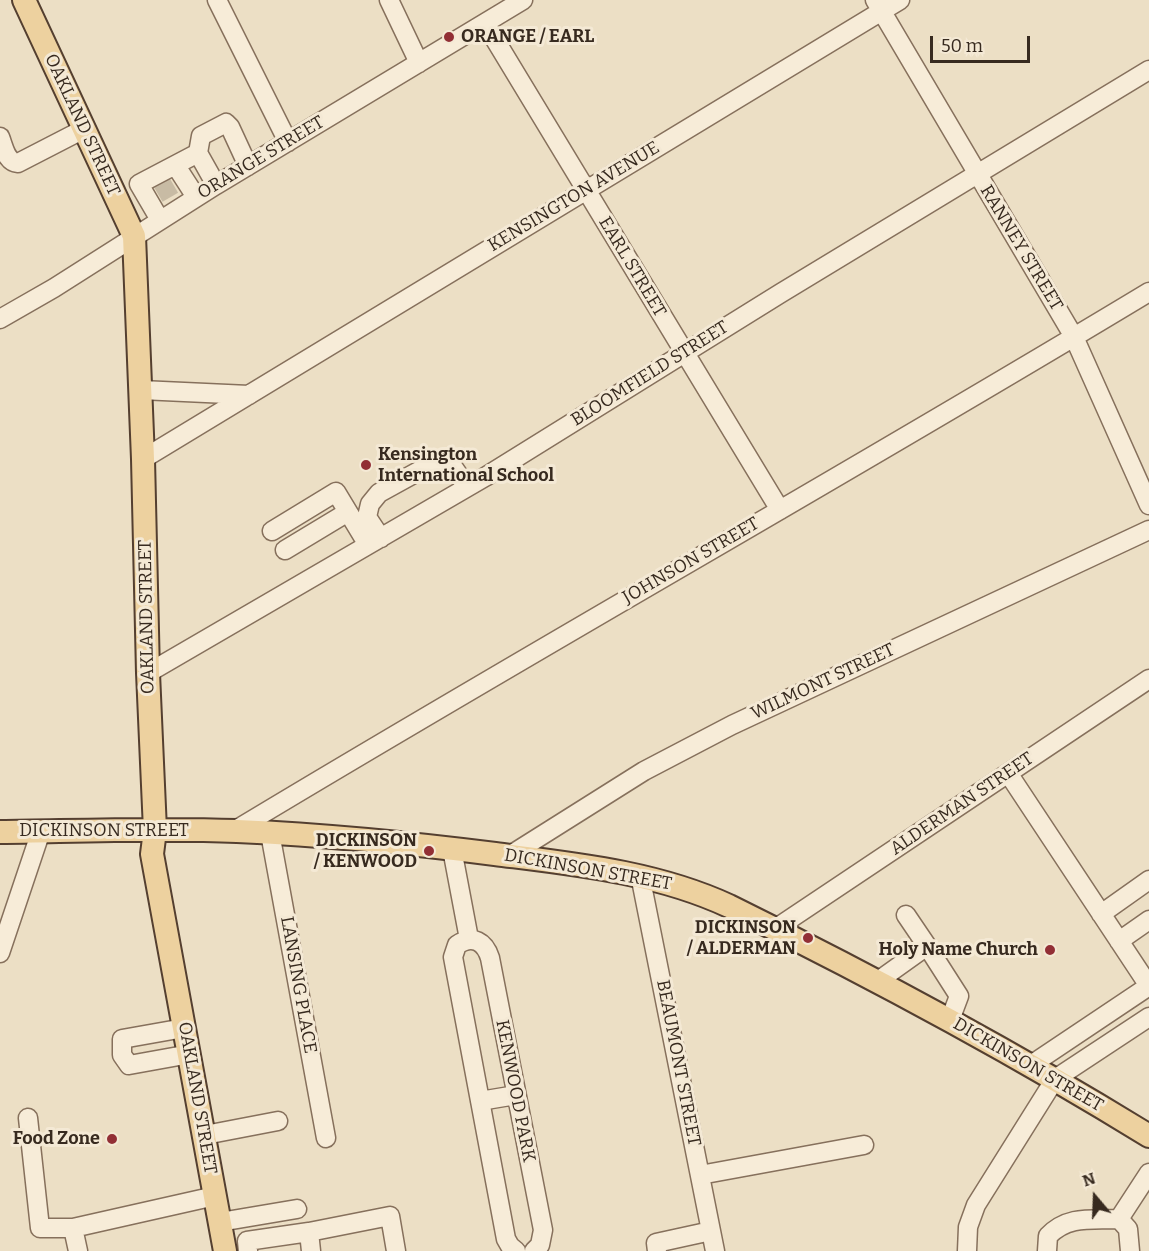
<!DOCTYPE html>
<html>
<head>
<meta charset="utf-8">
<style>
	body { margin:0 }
	#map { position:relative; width:1149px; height:1251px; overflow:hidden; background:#ecdfc5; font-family:Bitter,serif }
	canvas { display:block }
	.north { position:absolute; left:1065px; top:1167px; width:60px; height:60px; -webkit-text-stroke:4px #f4e9d5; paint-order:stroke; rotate:341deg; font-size:16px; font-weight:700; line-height:24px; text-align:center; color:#372a1f }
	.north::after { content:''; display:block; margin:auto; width:21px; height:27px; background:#372a1f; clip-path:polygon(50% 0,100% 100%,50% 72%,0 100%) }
	.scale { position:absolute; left:930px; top:36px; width:100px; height:27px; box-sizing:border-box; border:3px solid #372a1f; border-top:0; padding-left:8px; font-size:18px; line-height:21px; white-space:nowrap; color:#372a1f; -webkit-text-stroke:4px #f4e9d5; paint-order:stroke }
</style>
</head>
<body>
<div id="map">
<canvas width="1149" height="1251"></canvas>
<div class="north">N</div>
<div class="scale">50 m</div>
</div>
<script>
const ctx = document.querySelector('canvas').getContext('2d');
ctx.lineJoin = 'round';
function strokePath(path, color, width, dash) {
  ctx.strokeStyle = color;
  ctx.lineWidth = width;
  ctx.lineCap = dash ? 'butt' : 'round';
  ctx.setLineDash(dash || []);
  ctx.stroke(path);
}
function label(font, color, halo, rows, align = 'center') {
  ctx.font = font + ' Bitter,serif';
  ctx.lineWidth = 6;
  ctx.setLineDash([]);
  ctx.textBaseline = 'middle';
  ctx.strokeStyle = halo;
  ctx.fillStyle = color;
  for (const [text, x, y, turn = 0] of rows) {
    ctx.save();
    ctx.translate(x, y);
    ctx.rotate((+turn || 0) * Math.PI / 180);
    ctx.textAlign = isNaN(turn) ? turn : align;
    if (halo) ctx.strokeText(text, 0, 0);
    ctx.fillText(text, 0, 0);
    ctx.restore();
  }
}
strokePath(new Path2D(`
	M158,194L175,184`), '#c8bba4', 18, [18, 9]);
const minor = new Path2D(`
	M217,0L288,142
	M389,0L419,63
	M875,0L1074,337L1149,505
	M485,23L780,510
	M0,137C4,147 6,162 18,163L84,129
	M176,166L196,197
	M216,185L198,153L201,136L226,123L230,127L248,166
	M160,220L139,184L198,153
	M0,319L54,288L216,185L523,0
	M141,390L249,395
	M143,459L900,0
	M272,531L336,492L368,545
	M381,538L367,517L370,504L379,493L428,466L440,462L451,464L467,487
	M285,550L348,512
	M148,673L485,477L781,293L1149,70
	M1008,773L1149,986
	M234,831C537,648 846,475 1149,292
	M270,833L326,1138
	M452,849L469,939
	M509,856L644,771L732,725L1149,530
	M640,875L715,1251
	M1101,914L1149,880
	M775,929L1149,679
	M1119,941L1149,920
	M927,946L959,996L950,1020
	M0,953L41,831
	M878,981L927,946L906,915
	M184,1028L122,1039V1055L129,1065L190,1054
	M1031,1065L1149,986
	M480,1101L516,1095
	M28,1118L40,1228H73L215,1196
	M205,1135L278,1121
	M700,1175L864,1145
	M1119,1219L1149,1173
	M220,1222L297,1209
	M73,1228L78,1251
	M309,1232L390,1216L396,1251
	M248,1251L247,1241L309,1232L311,1251
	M516,1251L510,1246L506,1239L453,957L457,945C473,934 485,942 490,958L543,1230L540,1245L534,1251
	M657,1251L656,1243L711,1231
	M967,1251L968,1227L976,1205L1055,1079L1149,1017
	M1047,1251L1048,1236C1068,1215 1092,1220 1119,1219L1128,1229L1130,1251`);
const major = new Path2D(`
	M24,0L134,236L143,459L148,673L155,830L152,854L225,1251
	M0,832C79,831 158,828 237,831C323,835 409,843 495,854C574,864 656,872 729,906C873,977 1013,1052 1149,1136`);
strokePath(minor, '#86705c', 21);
strokePath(major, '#543f30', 26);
strokePath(minor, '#f7ecd8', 18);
strokePath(major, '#edd19f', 22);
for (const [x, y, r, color] of [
	[449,37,6,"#922f35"],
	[366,465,6,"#922f35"],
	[429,851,6,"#922f35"],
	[808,938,6,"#922f35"],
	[1050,950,6,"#922f35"],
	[112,1139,6,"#922f35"]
]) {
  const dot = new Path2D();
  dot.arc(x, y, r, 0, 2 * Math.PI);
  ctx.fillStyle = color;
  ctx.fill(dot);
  strokePath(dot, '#f4e9d5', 2);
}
label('bold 18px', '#372a1f', '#f4e9d5', [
	["ORANGE / EARL",461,37,"left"],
	["Kensington",378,455,"left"],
	["International School",378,476,"left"],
	["DICKINSON",417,841],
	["/ KENWOOD",417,862],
	["DICKINSON",796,928],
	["/ ALDERMAN",796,949],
	["Holy Name Church",1038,950],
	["Food Zone",100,1139]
], 'right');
label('18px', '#372a1f', '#f4e9d5', [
	["OAKLAND STREET",82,125,65],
	["ORANGE STREET",261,158,-31],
	["KENSINGTON AVENUE",574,197,-31],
	["RANNEY STREET",1021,248,59],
	["EARL STREET",632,267,59],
	["BLOOMFIELD STREET",650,374,-32],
	["JOHNSON STREET",691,561,-30],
	["OAKLAND STREET",147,617,-91],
	["WILMONT STREET",823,682,-25],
	["ALDERMAN STREET",962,804,-34],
	["DICKINSON STREET",104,831],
	["DICKINSON STREET",588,870,10],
	["LANSING PLACE",298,985,80],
	["BEAUMONT STREET",678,1063,79],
	["DICKINSON STREET",1028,1065,30],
	["KENWOOD PARK",515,1091,79],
	["OAKLAND STREET",197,1098,80]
]);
</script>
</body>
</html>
